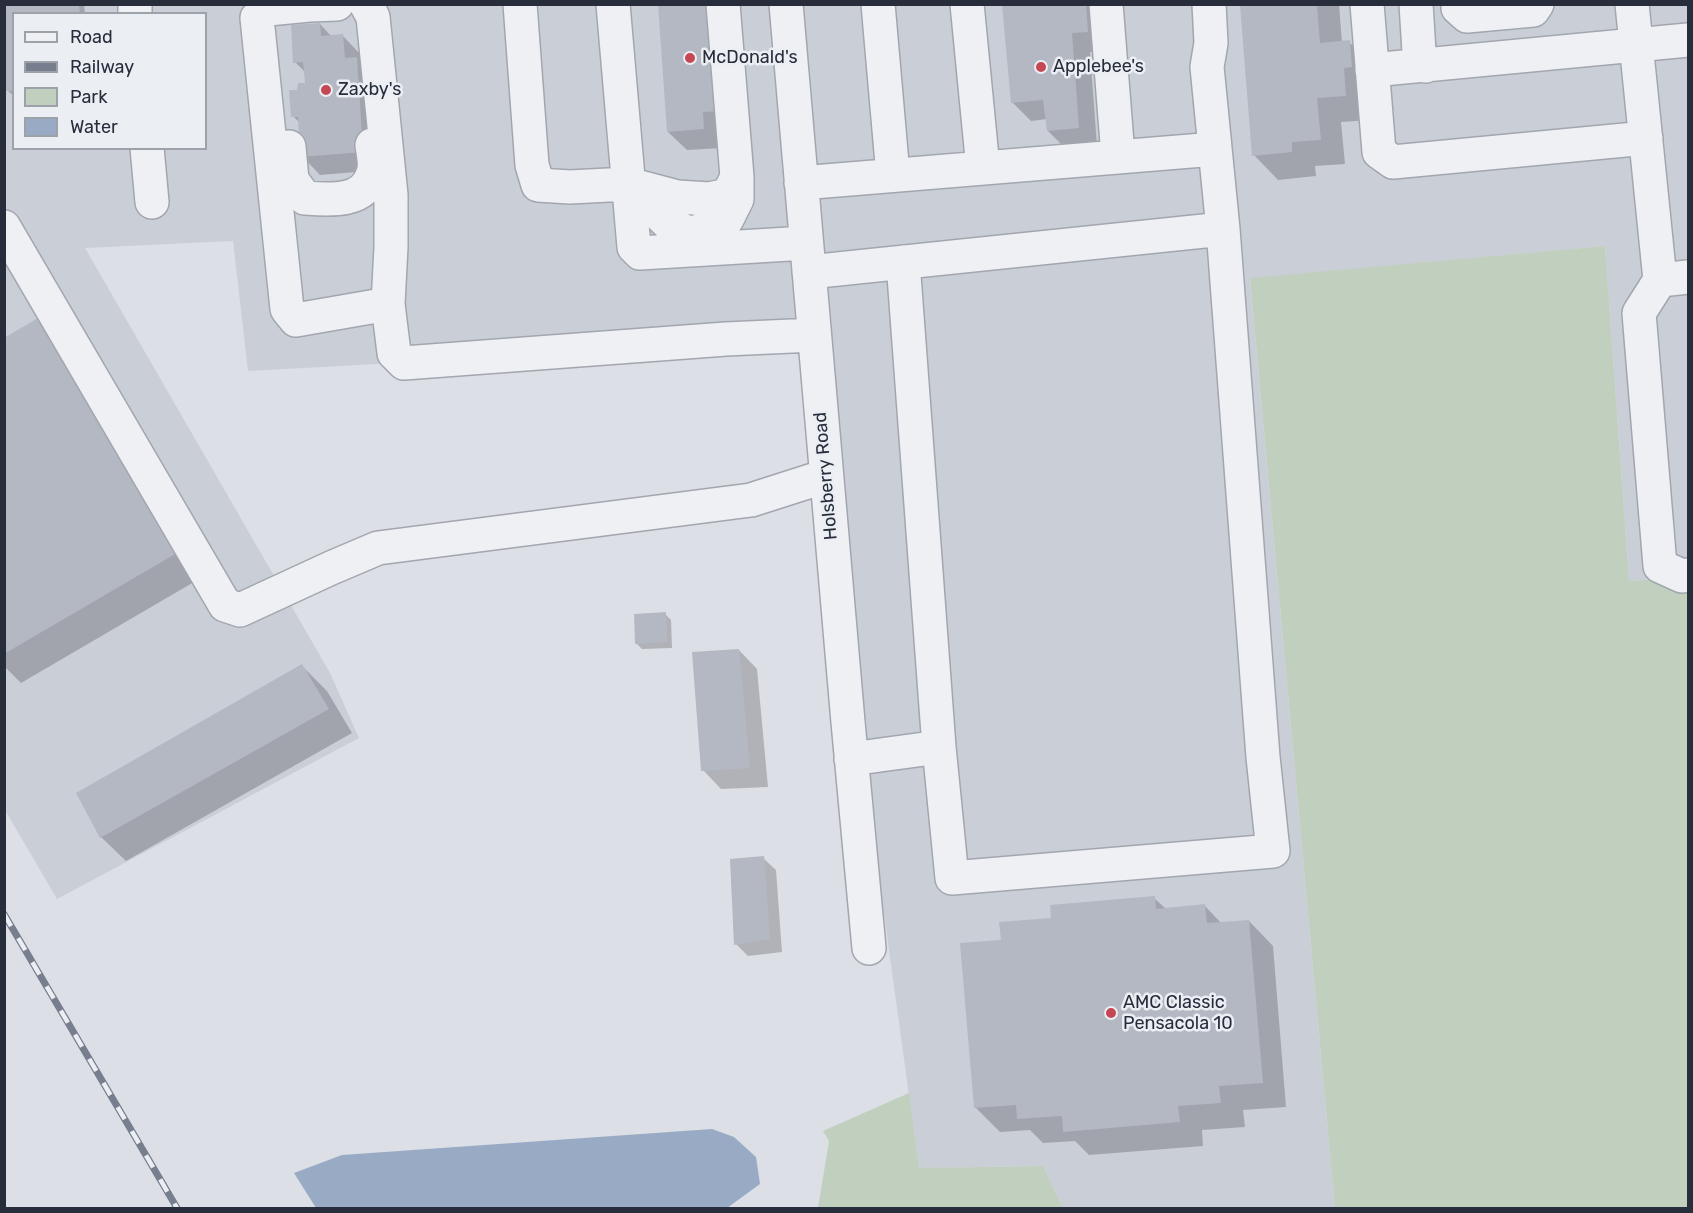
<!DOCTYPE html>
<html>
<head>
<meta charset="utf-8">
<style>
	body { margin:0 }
	#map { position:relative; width:1693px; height:1213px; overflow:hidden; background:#dcdfe5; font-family:Rubik,sans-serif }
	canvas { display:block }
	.frame { position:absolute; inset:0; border:6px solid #272d3b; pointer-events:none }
	.legend { position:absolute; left:12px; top:12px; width:195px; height:138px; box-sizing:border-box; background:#ebeef3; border:2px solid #9da1a9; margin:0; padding:8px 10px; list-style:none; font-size:18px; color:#272d3b }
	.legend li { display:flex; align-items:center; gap:12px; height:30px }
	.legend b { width:30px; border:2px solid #9da1a9 }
</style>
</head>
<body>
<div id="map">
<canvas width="1693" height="1213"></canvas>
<div class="frame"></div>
<ul class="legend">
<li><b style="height:8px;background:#eff0f4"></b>Road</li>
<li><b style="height:8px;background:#777e8e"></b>Railway</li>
<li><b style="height:16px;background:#c1cfbe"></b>Park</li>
<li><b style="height:16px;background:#99abc4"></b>Water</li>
</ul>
</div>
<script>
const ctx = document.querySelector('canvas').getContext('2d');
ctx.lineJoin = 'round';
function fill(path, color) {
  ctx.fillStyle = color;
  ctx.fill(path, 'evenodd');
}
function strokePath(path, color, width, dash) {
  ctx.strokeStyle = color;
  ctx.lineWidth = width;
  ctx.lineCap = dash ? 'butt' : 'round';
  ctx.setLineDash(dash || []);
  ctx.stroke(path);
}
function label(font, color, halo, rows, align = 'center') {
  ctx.font = font + ' Rubik,sans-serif';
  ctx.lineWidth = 5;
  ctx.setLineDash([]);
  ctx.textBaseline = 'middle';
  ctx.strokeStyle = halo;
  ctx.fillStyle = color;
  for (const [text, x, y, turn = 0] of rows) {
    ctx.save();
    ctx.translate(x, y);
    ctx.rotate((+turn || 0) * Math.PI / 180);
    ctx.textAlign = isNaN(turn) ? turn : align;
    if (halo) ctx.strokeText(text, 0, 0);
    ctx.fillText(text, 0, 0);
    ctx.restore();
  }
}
fill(new Path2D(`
	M4,5H771L800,341L248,371L233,241L85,248L330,673L359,738L57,899L5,810ZM14,14H206V148H14Z
	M800,5H1688V577L1629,581L1605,246L1250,279L1335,1208H1063L1043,1166L919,1168L873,834Z`), '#caced7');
fill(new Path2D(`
	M1605,246L1629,581L1688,577V1208H1335L1250,278Z
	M909,1093L919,1168L1043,1166L1063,1208H818L829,1141L823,1131Z`), '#c1cfbe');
fill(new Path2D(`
	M712,1129L734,1137L756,1157L760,1184L727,1208H316L294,1173L342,1155Z`), '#99abc4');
fill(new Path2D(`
	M4,4H84L85,14H14V96L8,91Z
	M730,4L722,148L687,150L668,132Z
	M1003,4H1100L1106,50L1090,52L1097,146L1067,150L1048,131L1047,119L1031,121L1012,102Z
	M1241,4H1339L1342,43L1349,42L1374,67L1370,120L1341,122L1345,164L1315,166L1316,176L1278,180L1254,155Z
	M320,24L332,37L343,36L361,55L381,170L320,175L302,156L300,123L293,116L298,91L307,84L306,73L295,62Z
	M4,339L206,575L21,683L4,666Z
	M665,614L671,620L672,648L642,649L636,643Z
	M739,650L757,669L768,787L721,789L703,770Z
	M302,666L327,691L352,733L126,861L101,837Z
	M763,858L776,870L782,952L748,956L736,944Z
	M1154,898L1166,909L1205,906L1222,924L1249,921L1273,946L1286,1107L1243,1110L1245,1127L1202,1130L1203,1146L1089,1155L1075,1141L1043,1143L1030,1130L1000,1132L975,1107L1002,941L1052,919Z`), '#0003');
fill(new Path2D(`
	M4,4H79L80,14H14V91H6L4,62Z
	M658,4H715L723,111L703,112L704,129L667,132Z
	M1002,4H1086L1088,32L1072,33L1079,128L1047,131L1043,100L1011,103Z
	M1240,5H1317L1320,43L1350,40L1352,67L1344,68L1346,96L1317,98L1321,140L1292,142V152L1252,156Z
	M320,23L321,36L343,34L345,58L357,57L363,152L300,157L298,117H291L289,90H297L298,83H305L303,62L293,63L291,25Z
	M45,314L182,550L4,654V338Z
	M666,612L667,642L635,644L634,614Z
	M739,649L750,768L701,771L692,652Z
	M302,664L329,709L100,838L76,793Z
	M764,856L770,939L734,945L730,859Z
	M1155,896L1156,909L1205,904L1207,923L1249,920L1263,1083L1219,1086L1221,1103L1178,1106L1180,1122L1063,1132L1062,1116L1017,1119L1016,1105L974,1108L960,943L1001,940L999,922L1051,918L1050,905Z`), '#b4b8c2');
const minor = new Path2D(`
	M135,4V14
	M337,4L309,5L268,9L257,18L287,309L296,320L388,304
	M366,4L373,17L391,195V247L388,304L394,353L404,363L726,339L814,335
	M520,4L532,165L538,185L570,187L628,184L677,197L709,199L728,195L737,177L723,4
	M613,4L634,247L640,253L806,243
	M786,4L848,722L869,948
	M878,4L893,175
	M967,4L983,168
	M1106,4L1118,156
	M1209,4L1211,43L1207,67L1223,229
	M1367,4L1379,152L1393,162L1646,138
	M1416,4L1419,52L1426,66
	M1458,4V8L1467,16L1533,10L1537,4
	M1632,4L1660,280L1688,277
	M1372,70L1688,40
	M289,147L292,180L305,198C331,200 365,203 373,173C376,165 373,154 372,145
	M147,148L152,202
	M801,183L1215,149
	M629,185L670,225L692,234L727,219L737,199V177
	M4,227L225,605L240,610L331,568L378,548L751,500L826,476
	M903,262L939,747
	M809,272L1223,229L1263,757L1273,851L952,878L939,747L851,759
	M1660,280L1639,313L1660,566L1682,576L1688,575`);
strokePath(minor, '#a2a6af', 36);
strokePath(minor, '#eff0f4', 33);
const rail = new Path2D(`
	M4,914L177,1208`);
strokePath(rail, '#777e8e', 7);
strokePath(rail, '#ebeef3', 4.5, [14]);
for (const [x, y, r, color] of [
	[690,58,6,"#c54753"],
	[1041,67,6,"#c54753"],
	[326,90,6,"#c54753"],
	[1111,1013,6,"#c54753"]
]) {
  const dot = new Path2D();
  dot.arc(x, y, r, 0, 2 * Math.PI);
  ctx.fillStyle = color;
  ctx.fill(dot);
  strokePath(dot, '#ebeef3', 2);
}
label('18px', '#272d3b', '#ebeef3', [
	["McDonald's",702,58],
	["Applebee's",1053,67],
	["Zaxby's",338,90],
	["AMC Classic",1123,1003],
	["Pensacola 10",1123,1024]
], 'left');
label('18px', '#272d3b', '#ebeef3', [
	["Holsberry Road",826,476,-95]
]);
</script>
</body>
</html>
